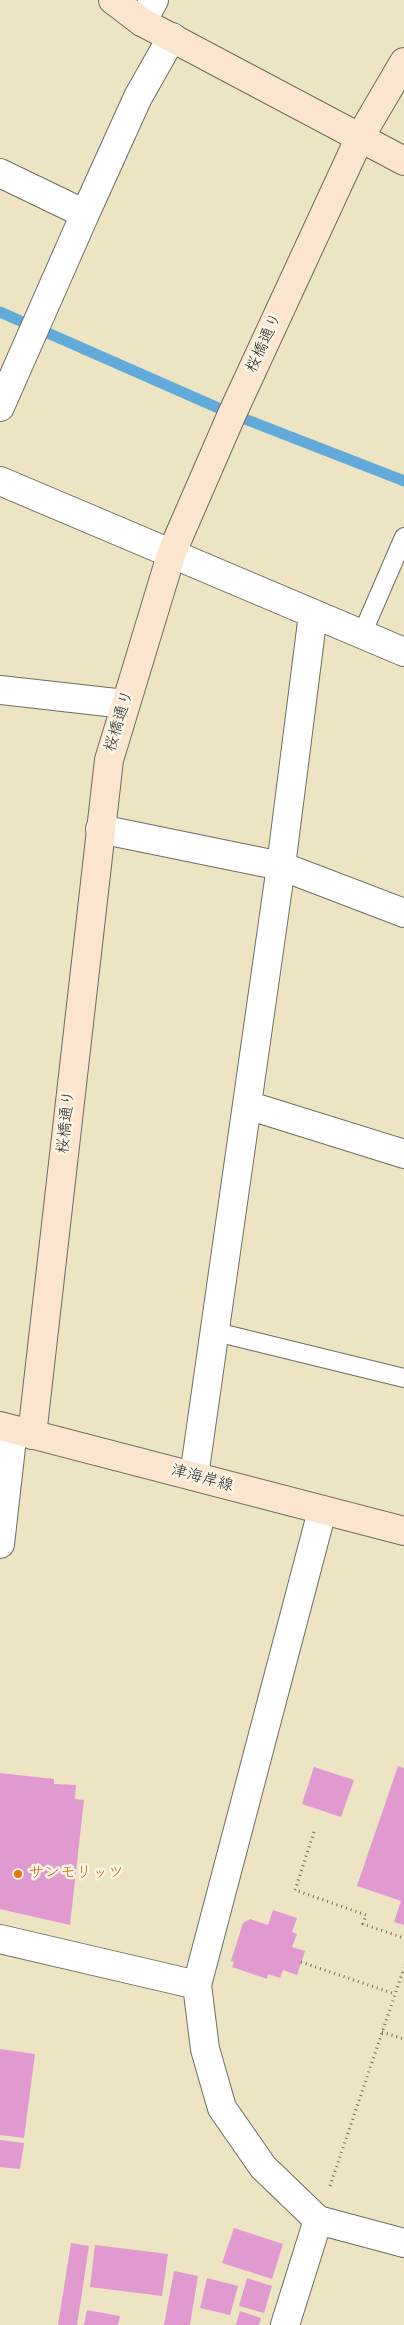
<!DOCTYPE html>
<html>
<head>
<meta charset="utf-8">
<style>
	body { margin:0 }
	canvas { display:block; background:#ece4c3 }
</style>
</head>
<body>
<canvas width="404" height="2325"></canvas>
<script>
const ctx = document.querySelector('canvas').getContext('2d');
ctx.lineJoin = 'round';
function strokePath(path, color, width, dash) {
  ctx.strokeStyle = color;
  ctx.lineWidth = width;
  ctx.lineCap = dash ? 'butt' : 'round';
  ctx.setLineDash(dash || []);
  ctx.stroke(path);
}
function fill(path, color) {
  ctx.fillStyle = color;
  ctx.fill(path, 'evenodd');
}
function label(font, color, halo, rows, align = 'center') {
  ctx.font = font + ' Mynerve,"Klee One",sans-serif';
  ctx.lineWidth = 5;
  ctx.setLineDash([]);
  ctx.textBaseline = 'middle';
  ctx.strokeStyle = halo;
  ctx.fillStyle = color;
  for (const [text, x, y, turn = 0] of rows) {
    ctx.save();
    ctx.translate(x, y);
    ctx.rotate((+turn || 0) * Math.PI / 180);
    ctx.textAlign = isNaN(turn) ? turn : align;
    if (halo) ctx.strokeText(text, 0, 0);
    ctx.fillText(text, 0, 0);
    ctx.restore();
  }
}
strokePath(new Path2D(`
	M0,312L232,414L404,481`), '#62aad9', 11);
fill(new Path2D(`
	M398,1766L404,1768V1925L394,1922L401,1901L357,1886Z
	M314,1767L354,1780L341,1817L302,1804Z
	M0,1773L54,1779V1784L76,1785L75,1799L84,1800L70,1925L0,1909Z
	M273,1910L297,1918L292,1932L297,1934L292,1947L305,1951L297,1975L283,1970L280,1978L268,1974L267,1979L232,1967L234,1962L231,1961L243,1923L250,1919L268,1925Z
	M0,2049L35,2054L24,2138L0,2135Z
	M0,2140L24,2143L20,2169L0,2167Z
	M234,2228L283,2244L272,2279L222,2263Z
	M71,2243L89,2246L77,2325H58Z
	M95,2245L168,2254L162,2296L90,2287Z
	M174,2271L198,2276L190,2325H164Z
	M207,2278L238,2286L230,2315L200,2308Z
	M247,2278L272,2286L264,2313L239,2306Z
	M87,2310L120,2316L118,2325H84Z
	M240,2311L261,2318L259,2325H236Z`), '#e09acf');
const lane = new Path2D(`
	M362,634L404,537
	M216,1332L404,1378`);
const street = new Path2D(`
	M142,22L154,0
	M0,173L85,214L0,407
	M85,214L138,97L172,37
	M0,481L404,652
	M0,690L125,704
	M100,829L281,866L404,913
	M247,1105L404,1154
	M194,1476L281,866L313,614
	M322,1511L197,1985L205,2049L222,2108L263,2167L318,2220L404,2243
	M0,1544L13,1430
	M0,1939L197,1985
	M285,2325L318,2220`);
const secondary = new Path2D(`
	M113,0L142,22L404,161
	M0,1426L404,1531
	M32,1435L109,760L172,552L232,414L360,137L404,62`);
strokePath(lane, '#6f6c60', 20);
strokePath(street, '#6f6c60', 30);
strokePath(secondary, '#6f6c60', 30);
strokePath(new Path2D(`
	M314,1832L295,1890L366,1915L363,1924L404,1938
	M301,1962L395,1994
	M382,2032L404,2039
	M330,2186L404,1968`), '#6f6c60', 3, [1, 4]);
strokePath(lane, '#fff', 18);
strokePath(street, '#fff', 28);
strokePath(secondary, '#fbe5cf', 28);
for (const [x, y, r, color] of [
	[18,1874,5,"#e8710a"]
]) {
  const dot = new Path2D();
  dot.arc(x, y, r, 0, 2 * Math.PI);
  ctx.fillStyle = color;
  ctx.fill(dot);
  strokePath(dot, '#fcf5e5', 2);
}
label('16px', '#2b2b2b', '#fcf5e5', [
	["桜橋通り",265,343,-65],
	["桜橋通り",120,721,-73],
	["桜橋通り",67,1122,-84],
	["津海岸線",202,1479,15]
]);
label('16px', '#c56008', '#fcf5e5', [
	["サンモリッツ",28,1874]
], 'left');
</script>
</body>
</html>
